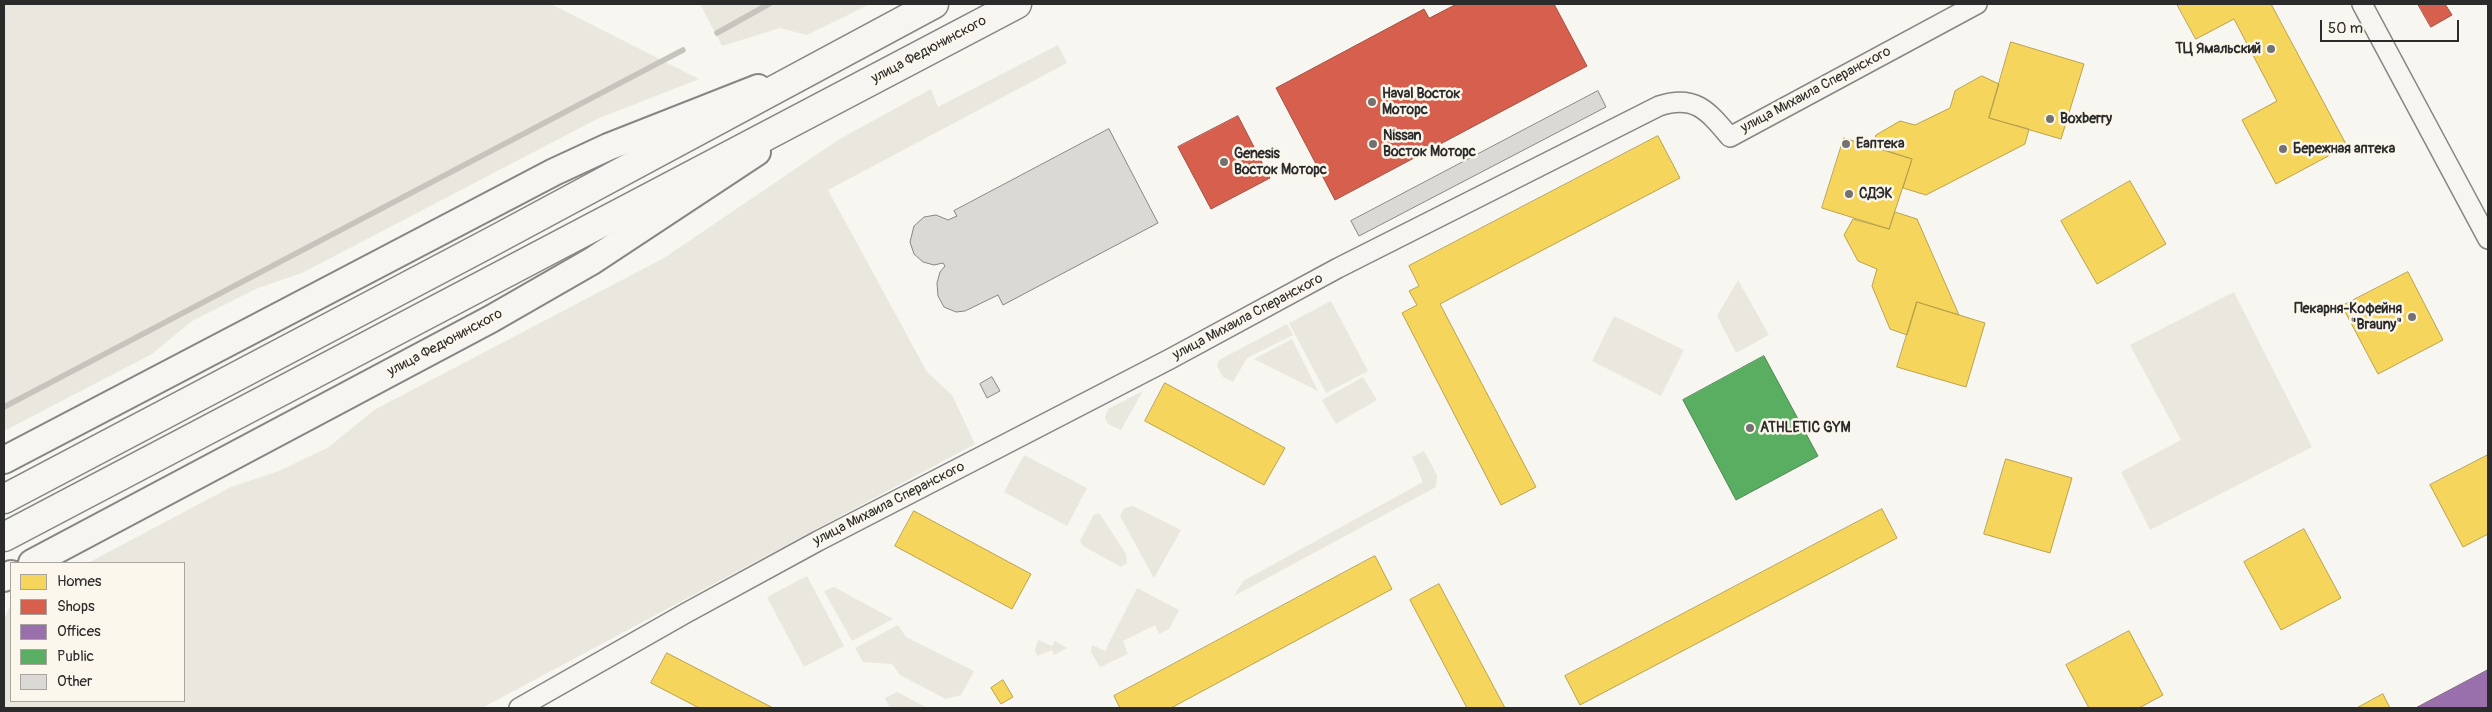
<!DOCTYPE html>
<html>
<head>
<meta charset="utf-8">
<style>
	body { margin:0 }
	#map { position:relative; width:2492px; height:712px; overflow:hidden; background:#f8f6f0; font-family:Pangolin,sans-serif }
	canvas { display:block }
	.frame { position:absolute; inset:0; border:5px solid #2b2b2b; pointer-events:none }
	.legend { position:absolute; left:10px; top:562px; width:175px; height:140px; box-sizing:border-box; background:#fbf7ec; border:1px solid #a8a59f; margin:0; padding:6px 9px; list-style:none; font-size:15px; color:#2b2b2b }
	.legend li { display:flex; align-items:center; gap:10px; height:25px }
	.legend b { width:25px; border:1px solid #a8a59f }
	.scale { position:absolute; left:2320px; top:20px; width:139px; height:22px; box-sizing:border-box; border:2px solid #2b2b2b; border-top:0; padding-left:6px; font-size:15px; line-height:18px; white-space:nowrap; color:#2b2b2b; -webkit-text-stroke:4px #fbf7ec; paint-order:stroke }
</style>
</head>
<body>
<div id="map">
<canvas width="2492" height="712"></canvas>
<div class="frame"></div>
<ul class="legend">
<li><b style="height:14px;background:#f6d55c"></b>Homes</li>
<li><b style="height:14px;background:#d6604d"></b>Shops</li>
<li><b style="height:14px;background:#9970ab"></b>Offices</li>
<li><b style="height:14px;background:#5aae61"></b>Public</li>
<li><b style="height:14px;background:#dbd9d6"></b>Other</li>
</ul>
<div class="scale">50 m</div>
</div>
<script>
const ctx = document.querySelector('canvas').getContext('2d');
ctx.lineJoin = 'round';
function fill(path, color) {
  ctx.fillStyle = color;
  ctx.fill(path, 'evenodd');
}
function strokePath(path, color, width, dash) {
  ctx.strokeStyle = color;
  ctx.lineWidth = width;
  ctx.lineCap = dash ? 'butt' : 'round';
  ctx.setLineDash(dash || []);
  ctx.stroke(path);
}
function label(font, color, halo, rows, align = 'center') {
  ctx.font = font + ' Pangolin,sans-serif';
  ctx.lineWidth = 5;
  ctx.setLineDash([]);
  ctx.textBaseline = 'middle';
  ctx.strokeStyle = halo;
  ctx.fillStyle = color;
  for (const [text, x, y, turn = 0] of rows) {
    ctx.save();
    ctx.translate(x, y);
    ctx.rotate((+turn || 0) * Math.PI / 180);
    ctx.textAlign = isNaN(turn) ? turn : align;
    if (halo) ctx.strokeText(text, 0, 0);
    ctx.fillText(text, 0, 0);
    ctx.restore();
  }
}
fill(new Path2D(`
	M4,4H551L699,79L597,119L302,273L258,288L192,321L152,354L4,431Z
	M700,4H870L807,35L780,28L722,46Z
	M1058,45L1067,63L828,190L927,372L952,395L975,444L482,708H4V619L11,604V701H184V563H88L231,487L279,471L329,447L374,410L664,258L838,140L931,89L938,107Z
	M1738,280L1769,335L1736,353L1717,316Z
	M2234,292L2312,447L2150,530L2121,472L2181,440L2130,345Z
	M1331,301L1368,371L1326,393L1289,323Z
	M1614,316L1684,350L1661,396L1592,361Z
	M1287,324L1293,335L1247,358L1233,382L1223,377L1217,366L1219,360Z
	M1292,339L1318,391L1254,359Z
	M1363,377L1377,400L1336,424L1322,400Z
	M1143,391L1121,430L1108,424L1105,418L1108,409Z
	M1424,451L1437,475L1436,487L1234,596L1243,581L1423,482L1412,457Z
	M1024,455L1087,488L1067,526L1004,492Z
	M1133,506L1181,530L1154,578L1120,516L1124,508Z
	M1094,514H1100L1126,554L1127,563L1121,567L1083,546L1080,541Z
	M807,576L844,646L804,667L767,597Z
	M834,587L893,619L852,641L824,591Z
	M1137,588L1179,610L1169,629L1159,634L1155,625L1123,641L1128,654L1100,667L1091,652L1092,645L1105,651Z
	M898,625L906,637L974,671L961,695L946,699L900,675L892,664L863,662L855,648Z
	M1038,640L1052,646L1055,641L1067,648L1054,655L1052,650L1037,656L1035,650Z
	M897,692L928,708H890L885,698Z`), '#e9e7de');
const homes = new Path2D(`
	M2177,4H2271L2347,146L2276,184L2242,120L2277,101L2234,19L2196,39Z
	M2011,42L2084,64L2061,139L1989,118Z
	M1982,76L1999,84L1989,118L2029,129L2025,144L1926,195L1903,188L1912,159L1872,146L1876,135L1900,121L1915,125L1950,108L1955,91Z
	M1658,136L1680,178L1440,304L1536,487L1501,505L1402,313L1417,305L1409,291L1419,286L1409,266Z
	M1844,138L1912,159L1889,229L1822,208Z
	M2130,181L2166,244L2097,284L2061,221Z
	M1895,212L1917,219L1959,315L1917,302L1907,335L1890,329L1872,286L1877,269L1858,261L1844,235L1853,219L1889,229Z
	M2408,272L2443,340L2378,374L2342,306Z
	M1917,302L1985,323L1966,387L1897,367Z
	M1165,383L1285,448L1264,485L1145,421Z
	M2488,455V534L2463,547L2430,485Z
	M2006,459L2072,478L2050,553L1984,534Z
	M1882,509L1897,538L1580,705L1565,676Z
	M914,511L1031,574L1012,609L895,546Z
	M2304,529L2341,598L2281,630L2244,562Z
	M1375,556L1392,589L1171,708H1120L1114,696Z
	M1439,584L1505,708H1467L1410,600Z
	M2129,631L2163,695L2139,708H2089L2066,665Z
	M667,653L773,708H699L651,683Z
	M1003,680L1013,697L1001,704L991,688Z
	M2383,694L2390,708H2357Z`);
fill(homes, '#f6d55c');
strokePath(homes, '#b9a24d', 1);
const shops = new Path2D(`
	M1457,4H1554L1587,66L1335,200L1276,88L1424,9L1429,18Z
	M2418,4H2445L2452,15L2431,27Z
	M1238,116L1270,178L1211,209L1178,147Z`);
fill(shops, '#d6604d');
strokePath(shops, '#a35043', 1);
const offices = new Path2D(`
	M2488,670V708H2416Z`);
fill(offices, '#9970ab');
strokePath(offices, '#785b85', 1);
const public = new Path2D(`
	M1764,356L1818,456L1736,500L1683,400Z`);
fill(public, '#5aae61');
strokePath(public, '#4c8751', 1);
strokePath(new Path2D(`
	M717,33L769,4
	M4,407L683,50`), '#c6c4bd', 5.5);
const building = new Path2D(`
	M1598,91L1606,107L1359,236L1351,221Z
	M1109,129L1158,223L1003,305L998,295L965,311L956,312L944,307L938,296L937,283L940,272L945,266L943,263L934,265L923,262L914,254L910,242L914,226L924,217L936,215L948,220L957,216L954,211Z
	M992,377L1000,391L987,398L980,384Z`);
fill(building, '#dbd9d6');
strokePath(building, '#878684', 1);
const street = new Path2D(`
	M2362,4L2488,239
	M519,708L686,613L818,541L1170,359L1338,268L1659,106C1695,94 1708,111 1730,137L1977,4`);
const secondary = new Path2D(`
	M4,460L554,172L608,147L758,88
	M32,563L491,319L592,261L757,152
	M4,578L11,574`);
const highway = new Path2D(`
	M4,499L493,241L934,4
	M4,537L1017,4`);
strokePath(street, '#878684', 22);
strokePath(secondary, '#878684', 30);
strokePath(highway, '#878684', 31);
strokePath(street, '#f6f5f1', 19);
strokePath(secondary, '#f6f5f1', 26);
strokePath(highway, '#f6f5f1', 28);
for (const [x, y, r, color] of [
	[2271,49,5,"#737270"],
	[1372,102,5,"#737270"],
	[2050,119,5,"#737270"],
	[1373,144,5,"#737270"],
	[1846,144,5,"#737270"],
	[2283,149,5,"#737270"],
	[1224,162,5,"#737270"],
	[1849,194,5,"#737270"],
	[2412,317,5,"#737270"],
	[1750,428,5,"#737270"]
]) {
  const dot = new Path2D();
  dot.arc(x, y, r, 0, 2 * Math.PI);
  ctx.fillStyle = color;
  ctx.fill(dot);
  strokePath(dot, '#fbf7ec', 2);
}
label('bold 14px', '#2b2b2b', '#fbf7ec', [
	["ТЦ Ямальский",2261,49,"right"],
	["Haval Восток",1382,94],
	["Моторс",1382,110],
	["Boxberry",2060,119],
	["Nissan",1383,136],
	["Восток Моторс",1383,152],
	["Еаптека",1856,144],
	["Бережная аптека",2293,149],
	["Genesis",1234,154],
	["Восток Моторс",1234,170],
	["СДЭК",1859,194],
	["Пекарня-Кофейня",2402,309,"right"],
	["\"Brauny\"",2402,325,"right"],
	["ATHLETIC GYM",1760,428]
], 'left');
label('14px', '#2b2b2b', '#fbf7ec', [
	["улица Федюнинского",929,50,-28],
	["улица Михаила Сперанского",1816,90,-28],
	["улица Михаила Сперанского",1248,317,-28],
	["улица Федюнинского",445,343,-28],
	["улица Михаила Сперанского",889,504,-27]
]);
</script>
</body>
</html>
